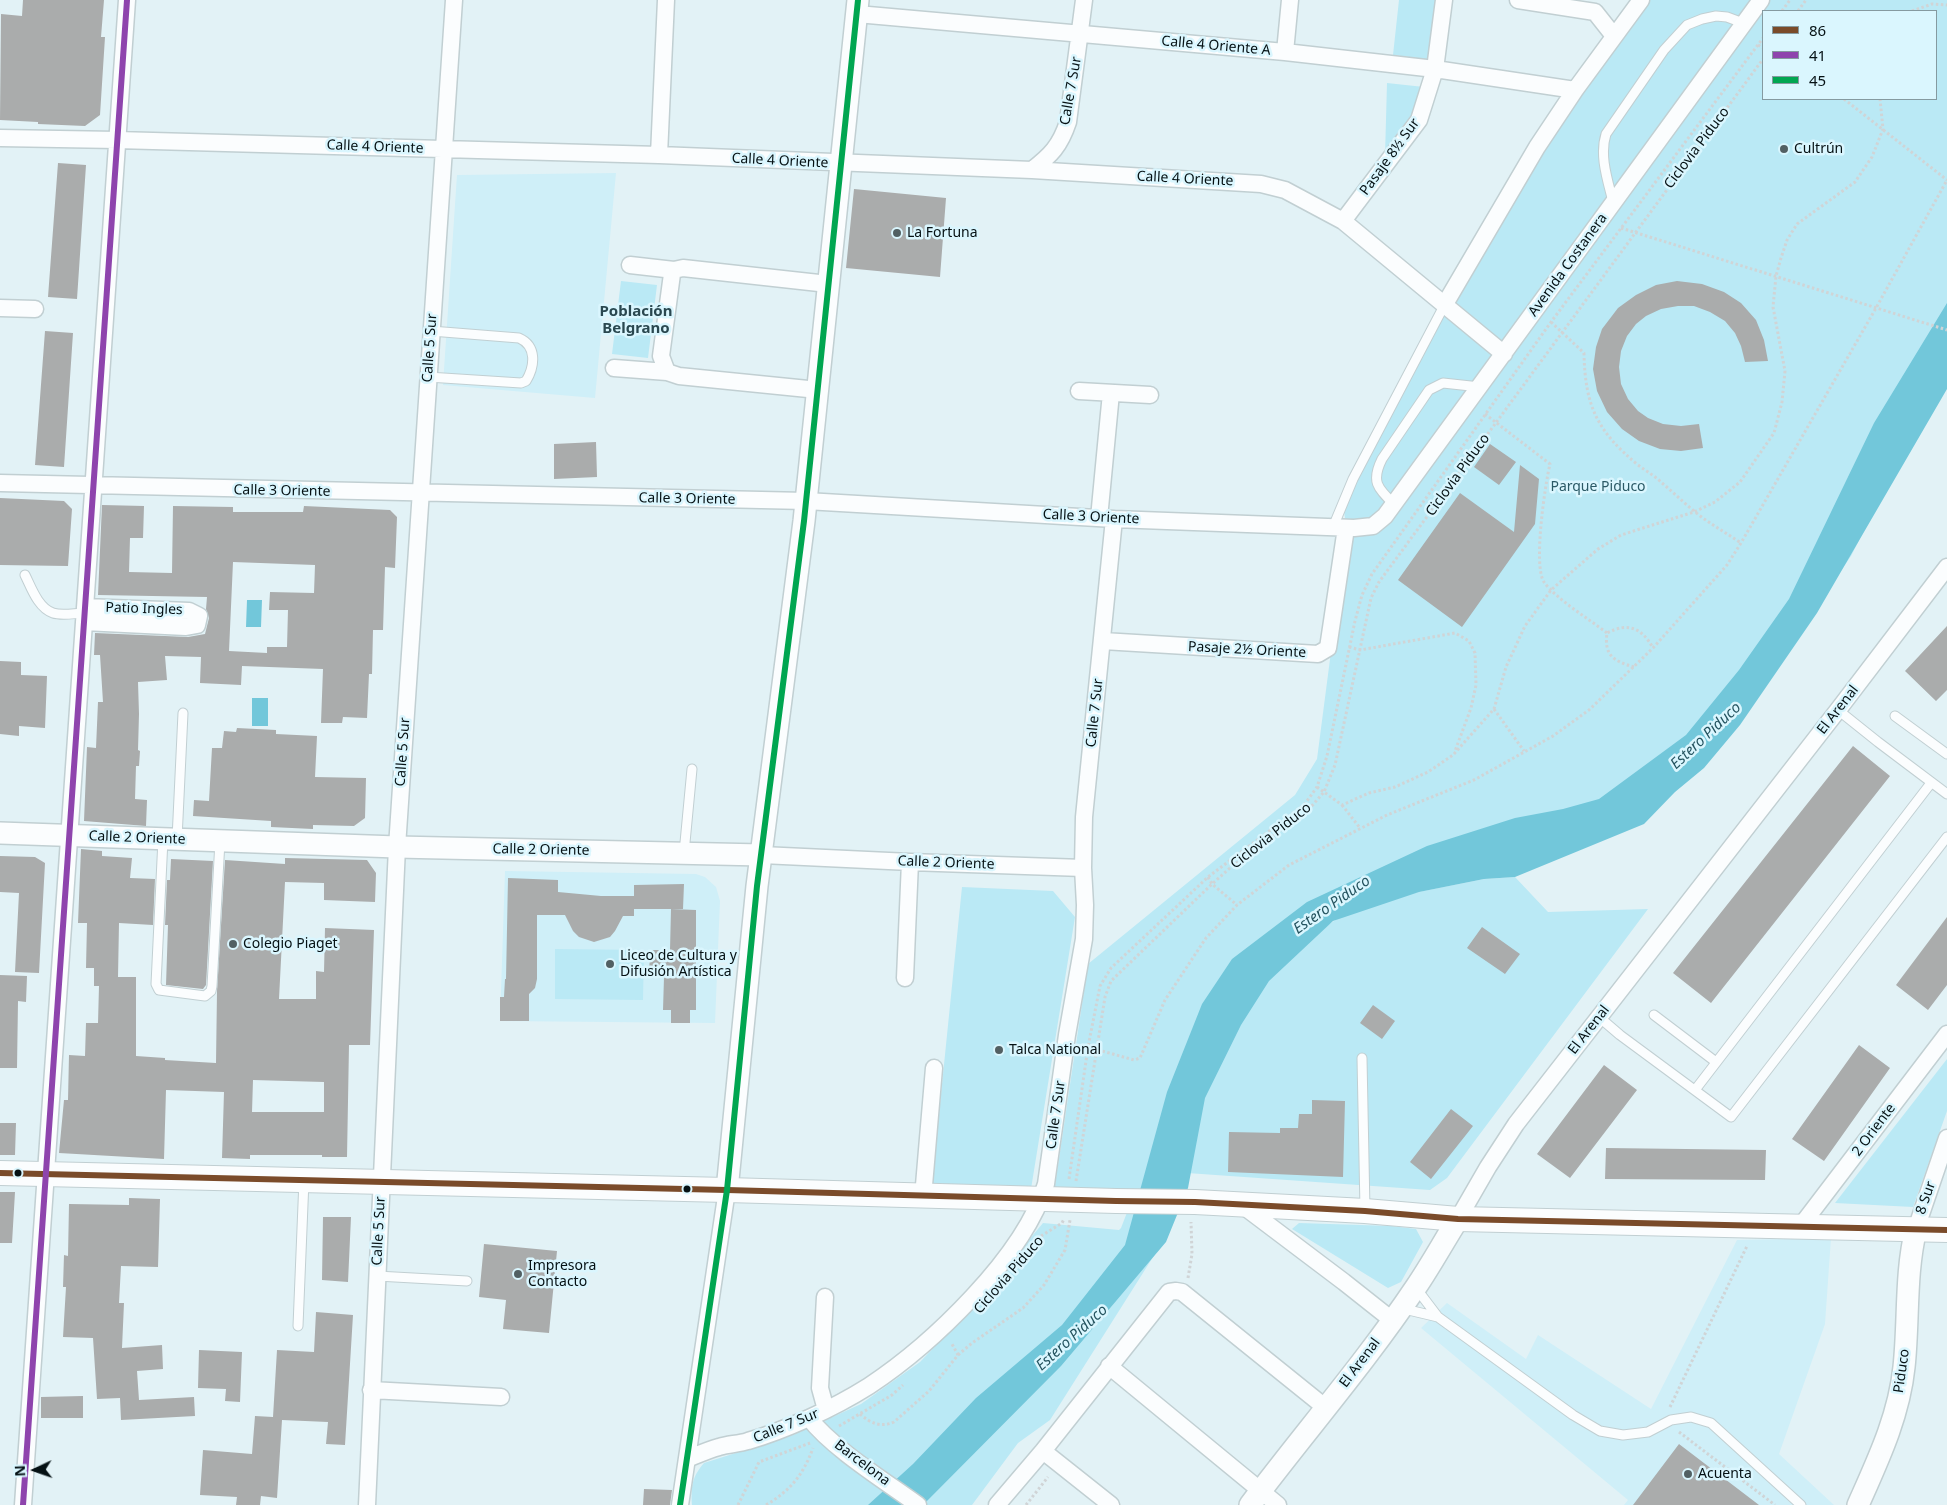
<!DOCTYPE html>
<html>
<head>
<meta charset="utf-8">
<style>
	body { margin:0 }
	#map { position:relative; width:1947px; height:1505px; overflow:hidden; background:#e2f2f6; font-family:"Noto Sans",sans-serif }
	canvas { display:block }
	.legend { position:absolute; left:1762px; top:10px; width:175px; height:90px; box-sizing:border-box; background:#daf6fe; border:1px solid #859aa0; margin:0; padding:6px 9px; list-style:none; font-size:15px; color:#051114 }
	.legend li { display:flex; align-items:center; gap:10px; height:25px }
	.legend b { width:25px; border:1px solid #859aa0 }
	.north { position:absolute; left:10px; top:1445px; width:50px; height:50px; -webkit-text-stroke:4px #daf6fe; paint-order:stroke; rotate:267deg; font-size:14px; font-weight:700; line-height:20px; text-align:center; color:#051114 }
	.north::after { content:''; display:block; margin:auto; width:18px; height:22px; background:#051114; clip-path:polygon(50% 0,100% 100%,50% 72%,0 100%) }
</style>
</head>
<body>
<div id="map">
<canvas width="1947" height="1505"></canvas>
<ul class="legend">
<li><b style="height:6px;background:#7a4b2a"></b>86</li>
<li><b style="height:6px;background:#8e44ad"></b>41</li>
<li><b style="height:6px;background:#00a651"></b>45</li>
</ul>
<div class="north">N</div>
</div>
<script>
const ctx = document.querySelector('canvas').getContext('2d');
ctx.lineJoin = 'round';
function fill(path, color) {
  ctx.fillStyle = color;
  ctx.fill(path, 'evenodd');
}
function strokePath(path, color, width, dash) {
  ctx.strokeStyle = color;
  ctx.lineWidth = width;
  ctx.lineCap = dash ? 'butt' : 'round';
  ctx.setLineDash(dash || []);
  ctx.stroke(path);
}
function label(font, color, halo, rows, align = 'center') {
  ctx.font = font + ' "Noto Sans",sans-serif';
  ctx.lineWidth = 5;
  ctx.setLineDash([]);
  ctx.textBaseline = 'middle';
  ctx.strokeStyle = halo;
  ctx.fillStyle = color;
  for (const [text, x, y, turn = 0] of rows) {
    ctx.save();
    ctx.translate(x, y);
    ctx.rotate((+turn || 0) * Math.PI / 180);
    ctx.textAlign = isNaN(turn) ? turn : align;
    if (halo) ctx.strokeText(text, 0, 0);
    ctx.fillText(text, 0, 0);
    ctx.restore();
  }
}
fill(new Path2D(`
	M616,173L595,398L443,385L457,175Z
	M505,871L696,874L705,877L716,887L720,901L715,1023L500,1021Z
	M1831,1238L1825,1324L1779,1454L1834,1505H1624L1628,1500L1421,1328L1447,1303L1526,1359L1538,1335L1651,1409L1737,1240Z`), '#cfeff8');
fill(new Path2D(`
	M1399,0H1442L1433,60L1393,55Z
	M1644,0H1947V375L1936,392L1851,556L1768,679L1707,756L1305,928L1252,990L1310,936L1350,911L1388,898L1484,879L1515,877L1548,912L1648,909L1447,1178L1430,1190L1187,1173L1160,1246L1050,1420L1018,1443L972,1505H692C691,1486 692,1477 704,1463L793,1435L861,1404L920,1362L970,1310L1043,1223L1119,1230L1121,1228L1133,1197L1054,1192L1088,964L1295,795L1317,759L1347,529L1344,512L1353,479L1445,304L1576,94ZM1763,11H1936V99H1763Z
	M1387,83L1424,87L1411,127L1385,156Z
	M621,281L657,285L648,358L612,354Z
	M962,887L1053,891L1075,917L1031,1189L932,1183Z
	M555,949L644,950L643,1000L555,999Z
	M1947,1059V1111L1913,1207L1835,1203Z
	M1299,1223L1391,1226L1416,1229L1423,1242L1401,1282L1388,1288L1292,1229Z`), '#bae9f5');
fill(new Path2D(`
	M1947,303V389L1817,613L1740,725L1704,768L1675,792L1644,824L1515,877L1484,879L1419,892L1333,921L1269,981L1241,1025L1205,1098L1188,1188L1166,1242L1061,1366L923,1505H868L913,1464L976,1398L1062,1325L1125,1245L1167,1092L1202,1004L1232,959L1307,902L1427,846L1515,818L1563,809L1599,799L1686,735L1739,670L1789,599L1874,423Z
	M247,600H262L261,627H246Z
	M252,698H268V726H252Z`), '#72c7da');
fill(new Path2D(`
	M23,0H104L101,37H105L100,115L85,126L38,124V122L0,120L1,14L22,16Z
	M58,163L86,165L77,299L48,297Z
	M854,189L946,198L940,277L846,268Z
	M1677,281L1702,284L1724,292L1741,303L1756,320L1764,340L1768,361L1745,362L1741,346L1735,333L1725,321L1710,312L1694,306H1678L1661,309L1646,316L1636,324L1627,336L1621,351L1619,367L1621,384L1628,399L1638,411L1648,418L1663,424L1681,426L1699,424L1703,448L1681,451L1660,449L1639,441L1622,429L1607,412L1597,391L1593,369L1596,347L1602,329L1618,308L1636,295L1656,285Z
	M45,331L73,333L64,467L35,465Z
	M596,442L597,477L554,479V444Z
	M1490,444L1516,462L1499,485L1474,467Z
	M1520,465L1539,479L1535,524L1462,627L1398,580L1460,493L1514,532Z
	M0,498L64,501L72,509L68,566L0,565Z
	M102,505L144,506L143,538H130L129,572L172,573L173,506L233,507V512H303L304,506L390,510L397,517L395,568L385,567L383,630H373L372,674H369L367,718L343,717L342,723H321L323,669L242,666L241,685L200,683L201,657L165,656L167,680L138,682L139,714L138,750L140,751L139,766H136L135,799L147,800L146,826L84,821L87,747L96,748L98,702H103L100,655H94L95,633L188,637L205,634L209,618L206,609L207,597L98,595ZM233,562L315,565L314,593L270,592L269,610H288L287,647H267V653L229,651Z
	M1947,626V690L1936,701L1905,671Z
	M0,661L21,662V675L47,676L45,728L19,726V736L0,734Z
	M237,728L276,730V734L317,736L315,777L366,778L365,818L354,826L313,825V829L271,827V821L193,816L194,800L209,801L212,748H222L224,731L236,732Z
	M1853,746L1890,776L1711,1003L1673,973Z
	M81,849L102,851V856L132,858L130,878L155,879L153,925L119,923L118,977H136V1056L165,1058V1060L216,1063L217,991L225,860L285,864V858L367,860L376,873L375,902L324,900V883L285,882L279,999H316V971L324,972L325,928L374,930L370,1045H349L347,1157H322V1155H250V1159L222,1158L224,1092L166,1090L164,1159L59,1153L64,1100H68L69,1055L85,1056L86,1023H98L99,986H94V968H86L87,923H78ZM253,1080L324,1082V1112H252Z
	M0,856L35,857L45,863L39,973L15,972L19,893L0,892Z
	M171,859L213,861L206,985L203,989L166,985L168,925H165L167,880H170Z
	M508,878L558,880V892L601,896H634V885L684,884L683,909H634V898V916H623L615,931L610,937L594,942L579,937L573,931L565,915H537V979L535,988L529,994V1021H500V997H504L505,979H506Z
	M671,909L696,910V1010H690V1023H671V1010H663L664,977H649L650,950H670Z
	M1947,917V985L1928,1010L1896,985Z
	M1482,927L1520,954L1505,974L1467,948Z
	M0,975L27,976L26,1002L18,1001L17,1068H0Z
	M1373,1005L1395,1021L1382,1039L1360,1023Z
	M1859,1045L1890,1068L1824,1161L1792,1139Z
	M1604,1065L1637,1090L1570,1178L1537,1154Z
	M1312,1100L1345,1101L1343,1177L1228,1172L1229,1132L1280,1133V1128H1298L1299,1114H1312Z
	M1451,1109L1473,1126L1431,1179L1410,1162Z
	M0,1123H16L15,1155H0Z
	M1606,1148L1766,1150L1765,1180L1605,1179Z
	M0,1192H15L12,1243H0Z
	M129,1198L160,1199L158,1267L121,1266L119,1303H124L122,1348L162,1345L163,1369L137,1371L139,1400L194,1397L195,1416L121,1420L120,1398L97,1399L93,1338L63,1337L66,1287H63L64,1255L68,1256L69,1204L129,1205Z
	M323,1217H351L348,1282L322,1280Z
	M484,1244L557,1251L549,1333L503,1329L506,1300L479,1297Z
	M316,1312L353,1315L345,1445L326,1444L328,1422L282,1420L277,1498L261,1496L260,1505H236L237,1497L200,1495L203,1450L252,1454L255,1416L273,1417L277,1350L314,1352Z
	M199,1350L242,1352L240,1402L225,1401L226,1389L198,1388Z
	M83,1396V1418H41V1397Z
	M1679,1444L1759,1505H1633Z
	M644,1489L672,1490L670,1505H643Z`), '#aaacac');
const service = new Path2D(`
	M1613,202C1608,181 1599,156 1606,134L1664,50L1687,25L1702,19L1716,16L1727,17L1743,23
	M428,377L521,383L526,381C535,366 537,346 519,338L431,331
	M1394,504C1377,488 1371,481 1382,459L1429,390L1443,383L1480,387
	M1333,527L1353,479L1445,304
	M25,575C31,587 38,608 53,613C62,616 75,613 85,613
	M1838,710L1878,742L1947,794
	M1895,716L1947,754
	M163,839L156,984L159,990L205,996L211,991L212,986L220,841
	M177,839L183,713
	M684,853L692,769
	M1654,1015L1716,1062
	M1599,1017L1620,1035L1731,1117L1947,837
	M1362,1058L1365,1210
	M1695,1090L1931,783
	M377,1276L467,1281
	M1416,1288L1438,1317L1573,1415L1600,1431L1623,1435L1648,1432L1671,1420L1691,1417L1711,1423L1801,1505
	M1400,1308L1438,1317
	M298,1326L304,1180`);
const minor = new Path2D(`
	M1518,0L1595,12L1614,36
	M857,14L1285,52L1435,69L1575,90
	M1285,52L1290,0
	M0,138L117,140L659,155L1032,170L1261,184L1285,190L1343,221L1504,354
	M659,155L666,0
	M1032,170C1051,155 1060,146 1068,122L1084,0
	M1343,221L1419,120L1435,69L1444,0
	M630,265L674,270
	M1445,304L1537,147L1575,90L1641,0
	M0,308L35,309
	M614,368L667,372
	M818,390L679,376L667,372L661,356L672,274L674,270L683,268L828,284
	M1079,391L1150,395
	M0,483L806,501L1114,519L1354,528L1373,526L1385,516L1761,0
	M1099,518L1111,393
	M84,622L186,627L197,625L199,616L189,611L85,607
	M1103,641L1318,654L1328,648L1346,528
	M762,855L910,862L1083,868
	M905,978L910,862
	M923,1197L934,1068
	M1242,1205L1344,1282L1392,1320
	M1458,1219L1488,1167L1516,1124L1838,710L1947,567
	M1800,1227L1947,1034
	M1916,1229L1947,1138
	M825,1297L820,1388L826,1410
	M1109,1366L1278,1505
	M371,1390L501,1397
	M809,1418C833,1449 885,1481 918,1505
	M1043,1451L1111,1505
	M687,1459C697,1455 708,1450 719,1447C728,1444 739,1444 748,1441C769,1435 789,1427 809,1418C829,1409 850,1398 869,1386C931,1345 1024,1257 1046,1184L1067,1035L1084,939L1085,905L1083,868L1084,817L1114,519
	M23,1505L127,0
	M367,1505L397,847L454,0
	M680,1505L727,1190
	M997,1505L1043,1451L1169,1292L1176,1291L1182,1292L1326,1408`);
const tertiary = new Path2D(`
	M0,833L397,847L762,855
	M727,1190L757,886L804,521L858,0
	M1250,1505C1305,1432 1365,1363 1416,1287C1431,1265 1444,1241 1458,1219
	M1858,1505C1878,1460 1899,1416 1904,1367C1909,1321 1905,1274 1916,1229`);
const secondary = new Path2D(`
	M0,1173L727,1190L1116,1201L1195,1202L1365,1211L1458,1219L1947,1230`);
strokePath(service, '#c1cfd2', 11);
strokePath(minor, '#c1cfd2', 19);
strokePath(tertiary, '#c1cfd2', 24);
strokePath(secondary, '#c1cfd2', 26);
strokePath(new Path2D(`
	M1782,11L1790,0
	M1798,11L1806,0
	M1912,11L1932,4L1947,5
	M1758,45L1763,48
	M1844,99L1947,180
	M1621,228L1947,330
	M1551,322L1584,353C1585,406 1597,431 1638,465C1646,471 1655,476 1662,483C1673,492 1683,502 1694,511C1708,523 1725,532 1741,543
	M1485,414L1550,464C1545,485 1533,566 1544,582C1556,599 1589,619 1607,633
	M1349,647L1360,650L1455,633L1469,641L1475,653L1476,685L1471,708L1455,751
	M1634,667C1613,661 1604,655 1607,633C1628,622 1642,628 1653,648
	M1494,709L1524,751
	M1317,787L1342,805L1369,793L1395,787L1428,772L1453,755L1494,709L1506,667L1525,626L1551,590L1598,549L1621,535L1694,512L1715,502L1740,482L1774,433L1782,402L1785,371L1773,307L1776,276L1781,258L1787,240L1797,224L1855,182L1872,157L1883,129L1880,99
	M1342,805L1360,828
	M1208,877L1212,884L1237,905
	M1088,1047L1134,1060L1140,1058L1165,1000L1206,938L1237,905L1289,865L1387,815L1474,780L1553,736L1589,710L1653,648L1727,565L1741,543L1876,308L1947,180
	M1069,1179L1088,1047L1100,986L1111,968L1208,877L1304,805L1317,787L1327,756L1355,621L1362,595L1372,574L1551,322L1763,38
	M1076,1181L1105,997L1111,981L1212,884L1230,868L1310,808L1324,792L1335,765L1371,598L1379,582L1763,59
	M1041,1236L1062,1223L1064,1219
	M1188,1278L1192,1254L1191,1222
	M958,1355L972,1343L1023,1308L1044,1285L1065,1250L1070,1220
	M1670,1407L1747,1246
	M860,1414C870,1423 881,1428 894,1422L929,1391L958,1355L952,1344
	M839,1426L892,1395L903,1385
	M1679,1432L1775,1505
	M738,1505L759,1462L810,1443
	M766,1505C791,1490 803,1475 813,1448
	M1026,1505L1048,1477`), '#d0d4d6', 3, [2.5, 2.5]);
strokePath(service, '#fbfdfe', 9);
strokePath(minor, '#fbfdfe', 16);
strokePath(tertiary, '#fbfdfe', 21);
strokePath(secondary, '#fbfdfe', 24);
strokePath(new Path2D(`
	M0,1173L727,1190L1116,1201L1195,1202L1365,1211L1458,1219L1947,1230`), '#7a4b2a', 6);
strokePath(new Path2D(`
	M23,1505L127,0`), '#8e44ad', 6);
strokePath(new Path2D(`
	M680,1505L727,1190L757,886L804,521L858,0`), '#00a651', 6);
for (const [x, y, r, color] of [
	[1784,149,5,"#526063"],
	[897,233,5,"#526063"],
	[233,944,5,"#526063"],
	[610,964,5,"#526063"],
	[999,1050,5,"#526063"],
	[18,1173,4.5,"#051114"],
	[687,1189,4.5,"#051114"],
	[518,1274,5,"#526063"],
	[1688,1474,5,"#526063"]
]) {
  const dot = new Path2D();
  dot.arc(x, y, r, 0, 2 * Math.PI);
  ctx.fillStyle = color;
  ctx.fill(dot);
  strokePath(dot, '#daf6fe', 2);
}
label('14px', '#051114', '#daf6fe', [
	["Calle 4 Oriente A",1216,46,5],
	["Calle 7 Sur",1071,91,-80],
	["Calle 4 Oriente",375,147,2],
	["Ciclovia Piduco",1697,148,-53],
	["Pasaje 8½ Sur",1390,157,-54],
	["Calle 4 Oriente",780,161,3],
	["Calle 4 Oriente",1185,179,3],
	["Avenida Costanera",1568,265,-54],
	["Calle 5 Sur",430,348,-86],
	["Ciclovia Piduco",1458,475,-54],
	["Calle 3 Oriente",282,491,1],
	["Calle 3 Oriente",687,499,1],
	["Calle 3 Oriente",1091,517,3],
	["Patio Ingles",144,609,2],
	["Pasaje 2½ Oriente",1247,650,3],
	["El Arenal",1838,710,-52],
	["Calle 7 Sur",1095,713,-84],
	["Calle 5 Sur",403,752,-86],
	["Ciclovia Piduco",1271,836,-38],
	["Calle 2 Oriente",137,838,2],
	["Calle 2 Oriente",541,850,1],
	["Calle 2 Oriente",946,863,2],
	["El Arenal",1589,1030,-52],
	["Calle 7 Sur",1056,1115,-82],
	["2 Oriente",1874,1130,-53],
	["8 Sur",1926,1198,-71],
	["Calle 5 Sur",379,1231,-87],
	["Ciclovia Piduco",1009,1275,-49],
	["El Arenal",1360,1363,-53],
	["Piduco",1902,1371,-82],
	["Calle 7 Sur",786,1426,-22],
	["Barcelona",862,1463,37]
]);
label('14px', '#051114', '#daf6fe', [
	["Cultrún",1794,149],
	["La Fortuna",907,233],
	["Colegio Piaget",243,944],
	["Liceo de Cultura y",620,956],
	["Difusión Artística",620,972],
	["Talca National",1009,1050],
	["Impresora",528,1266],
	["Contacto",528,1282],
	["Acuenta",1698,1474]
], 'left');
label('14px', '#2b5a66', '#daf6fe', [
	["Parque Piduco",1598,487]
]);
label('bold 15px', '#2a4850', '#daf6fe', [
	["Población",636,312],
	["Belgrano",636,329]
]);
label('italic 15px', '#24535f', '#daf6fe', [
	["Estero Piduco",1706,736,-43],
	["Estero Piduco",1332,905,-35],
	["Estero Piduco",1072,1338,-42]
]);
</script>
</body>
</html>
